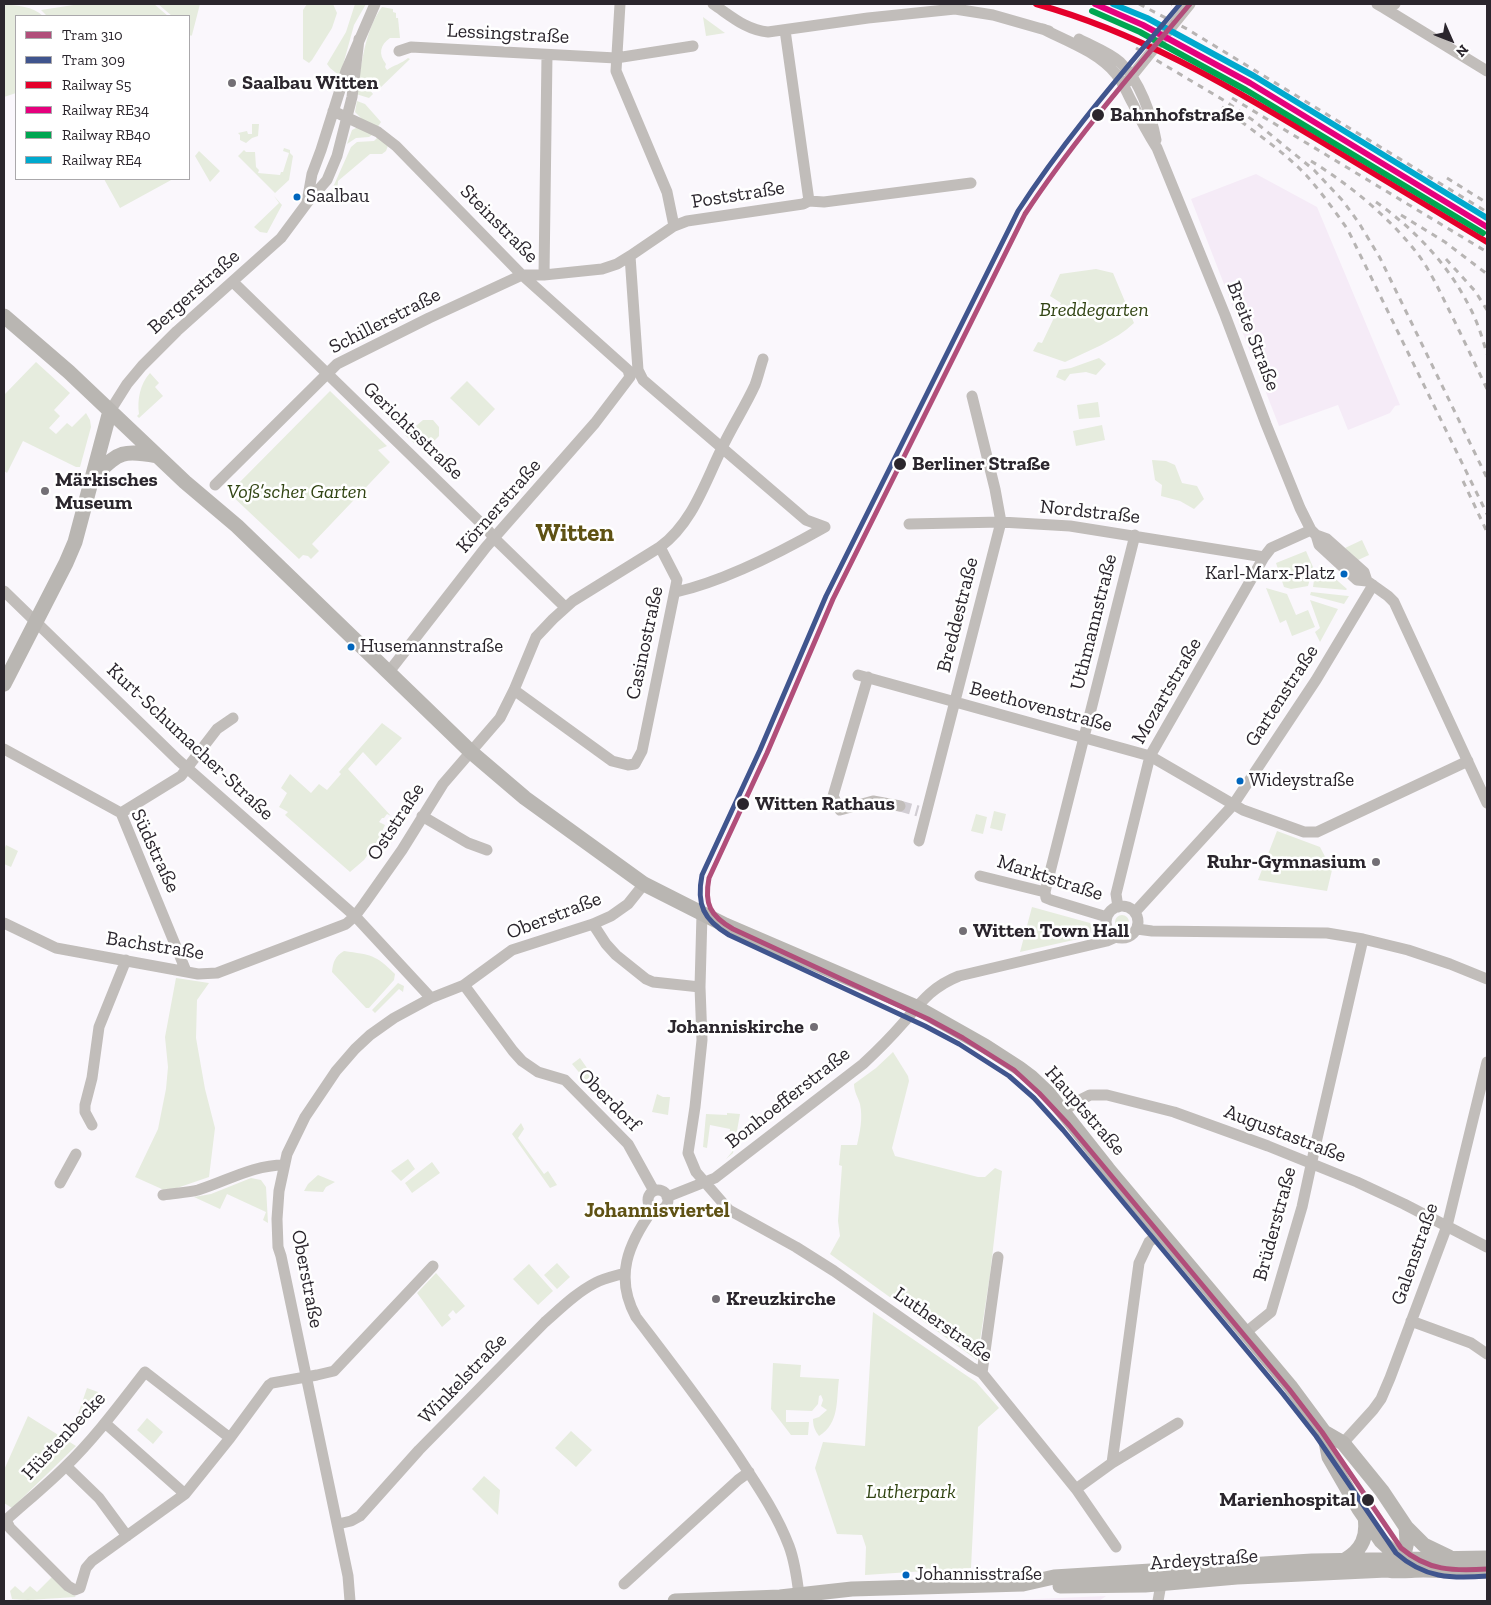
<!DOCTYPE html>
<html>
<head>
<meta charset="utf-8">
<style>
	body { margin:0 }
	#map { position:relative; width:1491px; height:1605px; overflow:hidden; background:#faf7fc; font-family:"Zilla Slab",serif }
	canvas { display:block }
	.frame { position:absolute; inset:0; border:5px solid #2b262d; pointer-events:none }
	.legend { position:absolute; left:15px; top:15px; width:175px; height:165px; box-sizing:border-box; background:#fff; border:1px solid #aaa8ab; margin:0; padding:6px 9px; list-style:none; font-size:15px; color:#2b262d }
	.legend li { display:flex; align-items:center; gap:10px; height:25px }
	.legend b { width:25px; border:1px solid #aaa8ab }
	.north { position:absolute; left:1426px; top:15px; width:50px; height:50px; -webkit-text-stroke:4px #fff; paint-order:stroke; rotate:134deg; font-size:14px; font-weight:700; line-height:20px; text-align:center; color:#2b262d }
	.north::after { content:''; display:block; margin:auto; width:18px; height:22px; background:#2b262d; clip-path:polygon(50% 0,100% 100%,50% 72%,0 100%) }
</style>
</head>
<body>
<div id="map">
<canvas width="1491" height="1605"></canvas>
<div class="frame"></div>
<ul class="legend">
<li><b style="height:6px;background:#b14e7a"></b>Tram 310</li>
<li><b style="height:6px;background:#40558e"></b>Tram 309</li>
<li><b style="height:6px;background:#e4002b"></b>Railway S5</li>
<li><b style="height:6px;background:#e5007d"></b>Railway RE34</li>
<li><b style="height:6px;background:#00a651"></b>Railway RB40</li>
<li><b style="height:6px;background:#00a9ce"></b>Railway RE4</li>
</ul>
<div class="north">N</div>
</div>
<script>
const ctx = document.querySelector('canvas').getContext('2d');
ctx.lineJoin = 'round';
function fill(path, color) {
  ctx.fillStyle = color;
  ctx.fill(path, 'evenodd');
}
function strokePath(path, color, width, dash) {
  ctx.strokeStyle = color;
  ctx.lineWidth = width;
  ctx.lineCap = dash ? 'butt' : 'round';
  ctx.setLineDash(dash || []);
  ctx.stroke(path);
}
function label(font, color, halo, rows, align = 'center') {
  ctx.font = font + ' "Zilla Slab",serif';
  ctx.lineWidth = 5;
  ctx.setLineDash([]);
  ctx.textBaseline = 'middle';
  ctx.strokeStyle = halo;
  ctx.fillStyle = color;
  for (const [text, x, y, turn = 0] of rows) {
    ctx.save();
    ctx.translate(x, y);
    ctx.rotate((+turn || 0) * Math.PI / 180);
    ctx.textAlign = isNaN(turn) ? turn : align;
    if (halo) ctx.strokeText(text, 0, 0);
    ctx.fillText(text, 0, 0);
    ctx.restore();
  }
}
fill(new Path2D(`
	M1256,174L1317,207L1400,405L1395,406L1390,413L1348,430L1338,405L1279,426L1191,199Z
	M1106,1596L1099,1601H990Z`), '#f5ebf7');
fill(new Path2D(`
	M4,4C17,6 33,6 43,16H16V93L4,97Z
	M80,4H154L168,16C154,16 142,14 129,16H47L41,10Z
	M158,4H200L192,35L191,36L189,34V16H172Z
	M307,4H333L337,13L332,28L312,60L309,63L303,59V10Z
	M355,4H366L354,25L340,76L330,68L327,64L346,32Z
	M382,7L393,9V12L396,13V18H398L400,38H390C380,45 378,54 386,64L385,67L387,70C394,65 401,64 408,58L410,59L377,91L374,89V81L371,80L369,89L373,94L369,98L356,94C362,66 364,31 382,7Z
	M703,17L725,33L706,36Z
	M357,101L365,104L381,122L377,128L367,124L355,112Z
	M252,124H259L258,136L252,138L246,143L240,140V135L238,133L247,131L248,134H252Z
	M358,127L372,134V135L369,137L356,138L347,144L352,130Z
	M378,137L389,143L386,151L382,154H370L338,181L337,194L325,203L334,185L351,147L357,142L374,141Z
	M284,148L290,150V153L293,156L289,180L275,193L238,156L244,150L246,152H255L256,167L259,170L258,173L280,175L281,172H283L289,153L283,151Z
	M199,151L220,171L210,182L195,156Z
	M104,179H173L120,208Z
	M274,196L282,205L267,233L260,232L254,227L279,203Z
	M1096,269L1113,273L1134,323C1115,341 1088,351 1065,362L1033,351L1038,342L1042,343L1061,303L1050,296L1060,274Z
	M1099,358L1106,364L1096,375L1086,372L1070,374L1065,381L1056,377L1059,370L1071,368Z
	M36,362L70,393L54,410L60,416L49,428L56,434L67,423L72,427L86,413L90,420L91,427L80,467H76L23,441L7,473L4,471V395Z
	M150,373L159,383L155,387L163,396L139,418L137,416L139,414C137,400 140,384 150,373Z
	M467,381L495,409L479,426L450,398Z
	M330,391L387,446L378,450L390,462L312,544L319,551L311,559L308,556L303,555L299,559L229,493Z
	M1098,402L1100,417L1079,419L1077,405Z
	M423,420H433L439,427V436L430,445L422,443L418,439L414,443L405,435Z
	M1102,425L1105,440L1076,446L1073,431Z
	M1152,460L1166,461L1175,465L1182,483L1197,486L1204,499L1194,509L1180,501L1161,496L1162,485L1155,480Z
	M1362,540L1369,555L1358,560L1345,548Z
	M1306,551L1313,567L1308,586L1291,589L1284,587L1276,563Z
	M1327,568L1331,575L1347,589L1346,590L1313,587L1315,573Z
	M1266,588L1287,594L1296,615L1308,610L1315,627L1292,636L1286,620L1280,623Z
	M1311,592L1348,596H1349L1344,604L1310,595Z
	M1310,600L1338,609L1320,642L1315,632L1320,628Z
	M382,723L402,738L376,766L363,752L348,769L391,816L387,814L384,818H382L379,822L385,825L378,840L364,860L350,872L285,815L288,812L279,807L287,793L281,788L290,774L311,793L319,784L327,790L341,774L339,772Z
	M994,811L1006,814L1002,831L990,828Z
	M976,814L987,817L983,834L971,831Z
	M1277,831L1320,847L1332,870L1327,891L1258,880Z
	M6,845L18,851L11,867L4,864V850Z
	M1032,907L1090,923L1092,926L1090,934L1087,937L1020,952Z
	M1115 922a7 7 0 1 1 14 0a7 7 0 1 1-14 0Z
	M344,951C371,955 375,954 395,974L394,980L369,1008H366L332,972C333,962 335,956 344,951Z
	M176,978L209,983L197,1000L196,1038L205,1089L215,1128L209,1177L177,1188L164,1190L135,1177L158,1129L166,1089L168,1067L165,1037Z
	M398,983L404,986L403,992L399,989L375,1013L372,1010Z
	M893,1052L908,1076L909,1081L892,1148L895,1156L978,1177H985L995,1168L1002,1171L990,1275L977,1360L830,1254L840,1236L838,1221L842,1166L839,1165L841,1145H857C860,1132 863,1118 860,1104C858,1097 854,1092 854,1084L876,1068Z
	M580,1058L592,1075L585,1081L583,1077L572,1064Z
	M657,1094L663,1097H670L668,1115L652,1112Z
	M727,1113L740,1114L733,1153L726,1159L732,1152L734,1139L729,1137L730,1129L710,1125L707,1148L703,1147L706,1114L727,1115Z
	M521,1123L524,1129L518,1138L544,1174L548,1171L557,1185L550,1188L512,1134Z
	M408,1159L415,1169L401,1181L391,1171Z
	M432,1162L440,1173L412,1193L405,1183Z
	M318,1175L335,1182L326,1187L323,1192L304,1191L308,1184Z
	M251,1178L261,1180L266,1187L268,1223L263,1220L266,1212L227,1194L220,1209L194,1197L211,1194Z
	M557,1263L570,1277L557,1289L544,1275Z
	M529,1264L553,1291L538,1305L513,1279Z
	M436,1273L465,1306L456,1314L453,1310L448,1315L451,1319L442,1327L417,1293Z
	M873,1312L976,1382L999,1408L978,1427L971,1568L865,1575L866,1547L862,1535L837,1534L815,1468L823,1442L865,1446Z
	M773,1363L801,1365L800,1377L839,1379C836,1400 840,1423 819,1436C815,1431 813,1426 813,1419L819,1417L827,1410L821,1406L823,1400L821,1395L819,1396L818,1404L812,1411L786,1410V1422H809L808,1435H791L771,1409Z
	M87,1388L98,1392L87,1421L77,1417Z
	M28,1416L76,1446L12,1508L4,1503V1470Z
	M147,1418L163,1432L153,1444L137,1430Z
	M571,1431L592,1450L576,1467L555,1448Z
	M484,1476L500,1490L498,1515L472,1489Z
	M52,1577L76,1597L28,1600L12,1599L10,1591L15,1586L23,1593L30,1586L37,1592Z`), '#e6ecde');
strokePath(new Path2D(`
	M900,806L918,811`), '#d1cdd3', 11, [11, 5.5]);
strokePath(new Path2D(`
	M620,4L616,71L667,192L674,226
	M713,4C731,16 746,30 768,32L868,18L955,9L993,15L1049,31
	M1377,4L1384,8L1395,4
	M1384,8L1487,71
	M1043,29C1067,41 1098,52 1116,74C1124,83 1127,94 1133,104C1140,119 1148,134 1157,148L1225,315L1266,424L1300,508L1311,530L1316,535L1319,545L1357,580L1367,581L1388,596L1394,602L1487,803
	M785,30L809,201
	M1079,39C1092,46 1109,52 1120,62C1140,81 1151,114 1156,140
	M399,51L411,47L616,58L693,46
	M1127,82L1190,4
	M333,111L378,132L396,146L522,275L628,370L630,377L595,423L486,547L388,673
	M307,202L312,174L321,150L346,71L375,4
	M630,256L638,370L643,380L806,520L825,527
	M544,275L547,55
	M233,282L487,529L494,538L565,607
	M110,411L127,384L142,366L177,331L281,238L307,203L327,180L337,156L352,97L359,39
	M215,485L337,364L429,318L522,275H544L602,269L617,264L630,256L674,226L687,221L803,204L809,201L824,202L971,183
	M909,524L1001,522L1070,526L1264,557
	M1316,535L1327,539L1364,572L1367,581
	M4,591L178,760L355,916L431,998
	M676,592C725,581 781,552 825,527
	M858,675L1150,756L1243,810L1304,832H1317L1468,761
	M868,677L833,796L840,810L873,801L900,806
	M514,690L612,761L628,765L635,764L642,751L677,580L660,547
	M4,749L121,813L186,971
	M121,813L181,776L217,729L233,718
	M422,816L468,843L487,850
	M919,841L1001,522L995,489L972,396
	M980,876L1045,892L1046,898L1051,900L1107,917
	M1045,892L1135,535
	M1106 922a16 16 0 1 1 32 0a16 16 0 1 1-32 0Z
	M1118,907L1116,894L1150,756L1264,557L1271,548L1311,530
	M1135,912L1233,805L1316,680L1373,585
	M702,914L700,987L702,1040L695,1107L688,1153L696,1172L729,1210L796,1247L834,1271L971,1367L982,1373L1076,1489L1116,1547
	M4,923L56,948L198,974L217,973L346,924L355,916L364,904L402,850L443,784L500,718L514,690L536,637L553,619L573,601L660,547C692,523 704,485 721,450C731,428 745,407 755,385C758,377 760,368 763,359
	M593,924L606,944L616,955L646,979L653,982L700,987
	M1137,929L1152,931L1327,933L1363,939L1408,950L1450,964L1487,979
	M464,985L513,1051L522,1061L538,1072L565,1080L628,1144L654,1191
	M1063,1112L1076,1102L1090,1095H1107L1174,1112L1268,1146L1357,1182L1404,1204L1487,1247
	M92,1125L85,1112V1105L92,1078L99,1027L126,960
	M60,1183L76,1154
	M648 1200a10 10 0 1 1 20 0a10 10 0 1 1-20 0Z
	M163,1195C174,1193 187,1193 198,1190C227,1181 253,1165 284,1165
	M667,1197L715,1178L863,1064C877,1051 891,1037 904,1022C921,1002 933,986 959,976L1107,941L1116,937
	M653,1209C628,1244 614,1277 636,1317C671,1363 706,1408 738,1456C757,1485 777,1514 789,1546C795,1562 797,1578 799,1595
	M1411,1321L1471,1343L1487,1354
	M1245,1333L1271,1312L1302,1207L1315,1147L1363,939
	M982,1373L998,1257
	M105,1423L185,1494
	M230,1438L145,1372C120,1404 95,1438 66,1466C47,1485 26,1502 6,1520L10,1528L68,1586L75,1590L80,1588L86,1568L92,1561L185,1494L230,1438L269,1385L272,1383L317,1375L334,1371L433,1266
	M1343,1443L1373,1410L1381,1399L1390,1378L1447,1226L1487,1062
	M1112,1463L1178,1423
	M66,1466L99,1498L127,1536
	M1076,1489L1112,1463L1139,1263L1149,1242L1161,1232
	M338,1524L351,1521L360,1516L419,1450L545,1322C561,1308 576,1293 595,1283C604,1278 615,1276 625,1273
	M1157,1577L1161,1584L1158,1601
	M624,1584L738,1480L749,1472
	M350,1601L348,1576L281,1256L278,1247L277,1219L279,1191L287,1154L305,1117L336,1071L355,1049L370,1035L394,1018L431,998L464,985L512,950L593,924L611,916L628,904L644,884`), '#c1bdba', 11);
strokePath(new Path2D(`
	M4,316L69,372L185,482L237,526L471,752L525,798L644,884L725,925L916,1007L985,1046L1019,1068L1031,1077L1048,1093L1108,1169L1290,1386L1324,1432L1343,1443L1382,1491L1406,1527L1407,1541L1403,1559L1387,1570
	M93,477C119,453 120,449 157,456
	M4,684L66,563L75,542L110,411
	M1324,1432L1329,1457L1359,1509L1381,1541L1394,1553L1405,1561
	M1406,1527L1424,1545L1449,1557
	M1345,1560C1362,1550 1368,1537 1365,1517
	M1060,1586L1145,1585L1237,1577L1387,1570C1399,1572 1411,1570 1423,1570C1445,1570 1466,1572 1487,1571
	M675,1601L780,1597L852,1589L1023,1584L1054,1577L1312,1561L1487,1558`), '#b9b6b2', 15);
strokePath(new Path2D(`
	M1139,4L1187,29L1487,212
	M1171,4H1172
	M1136,48L1225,101L1254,121L1314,170L1343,201L1359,223L1380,258L1487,478
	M1232,98L1487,252
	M1222,107C1250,129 1281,149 1306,175C1321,192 1335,211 1348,230L1487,514
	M1311,161C1350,185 1388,216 1417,253C1430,270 1439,290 1449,310C1462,336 1474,362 1487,389
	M1447,178L1487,203
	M1376,202C1413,228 1447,263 1468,304C1477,320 1482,337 1487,354
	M1401,215L1445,242L1487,274
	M1446,259L1475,291L1487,310
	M1463,481L1487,532`), '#b7b4b3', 3, [6, 6]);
strokePath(new Path2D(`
	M1036,4C1137,32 1226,84 1315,138C1372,173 1430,207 1487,242`), '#e4002b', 6);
strokePath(new Path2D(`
	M1095,4L1143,25L1250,83L1487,227`), '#e5007d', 6);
strokePath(new Path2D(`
	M1092,11L1140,32L1246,90L1483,233`), '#00a651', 6);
strokePath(new Path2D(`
	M1113,4L1147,18L1254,76L1487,218`), '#00a9ce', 6);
strokePath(new Path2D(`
	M1190,4C1133,72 1074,140 1025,214L833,599L767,753L709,878C704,904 710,916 733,929L928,1019L963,1038L1014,1070L1039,1093L1069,1125L1289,1389L1322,1432L1401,1548C1428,1571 1453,1571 1487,1569`), '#b14e7a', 5);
strokePath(new Path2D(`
	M1180,4C1124,71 1066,137 1018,211L826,596L760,750L702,875C696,905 704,920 729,935L925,1026L959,1044L1009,1076L1034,1098L1063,1130L1283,1394L1316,1436L1396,1553C1424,1578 1451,1579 1487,1576`), '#40558e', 5);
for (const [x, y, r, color] of [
	[232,83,5,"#736f75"],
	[1098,115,7,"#2b262d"],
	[297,197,4.5,"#0065bd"],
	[900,464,7,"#2b262d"],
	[45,491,5,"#736f75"],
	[1344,574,4.5,"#0065bd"],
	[351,647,4.5,"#0065bd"],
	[1240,781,4.5,"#0065bd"],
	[743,804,7,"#2b262d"],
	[1376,862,5,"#736f75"],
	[963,931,5,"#736f75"],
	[814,1027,5,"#736f75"],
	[716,1299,5,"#736f75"],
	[1368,1500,7,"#2b262d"],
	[906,1575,4.5,"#0065bd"]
]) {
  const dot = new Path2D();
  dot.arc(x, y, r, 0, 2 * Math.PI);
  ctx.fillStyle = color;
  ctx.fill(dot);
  strokePath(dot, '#fff', 2);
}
label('19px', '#2b262d', '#fff', [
	["Saalbau",306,197],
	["Karl-Marx-Platz",1335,574,"right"],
	["Husemannstraße",360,647],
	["Wideystraße",1249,781],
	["Johannisstraße",915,1575]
], 'left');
label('20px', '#2b262d', '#fff', [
	["Lessingstraße",508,34,3],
	["Poststraße",738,195,-9],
	["Steinstraße",499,224,45],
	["Bergerstraße",194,292,-42],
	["Schillerstraße",385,321,-27],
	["Breite Straße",1253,336,69],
	["Gerichtsstraße",413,431,44],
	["Körnerstraße",499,506,-49],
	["Nordstraße",1090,512,6],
	["Breddestraße",958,615,-76],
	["Uthmannstraße",1094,622,-76],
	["Casinostraße",645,643,-78],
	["Mozartstraße",1167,691,-60],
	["Gartenstraße",1282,696,-57],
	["Beethovenstraße",1041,707,15],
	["Kurt-Schumacher-Straße",190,742,43],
	["Oststraße",396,822,-57],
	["Südstraße",155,851,65],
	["Marktstraße",1050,878,18],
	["Oberstraße",554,916,-21],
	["Bachstraße",155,946,9],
	["Bonhoefferstraße",788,1098,-38],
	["Oberdorf",609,1100,45],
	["Hauptstraße",1085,1111,49],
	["Augustastraße",1285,1134,21],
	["Brüderstraße",1275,1224,-75],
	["Galenstraße",1415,1254,-71],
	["Oberstraße",307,1279,79],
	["Lutherstraße",943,1325,35],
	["Winkelstraße",463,1379,-46],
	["Hüstenbecke",64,1436,-47],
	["Ardeystraße",1204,1560,-4]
]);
label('bold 20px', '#2b262d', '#fff', [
	["Saalbau Witten",242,83],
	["Märkisches",55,480],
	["Museum",55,503],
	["Ruhr-Gymnasium",1366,862,"right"],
	["Witten Town Hall",973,931],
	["Johanniskirche",804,1027,"right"],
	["Kreuzkirche",726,1299]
], 'left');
label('bold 20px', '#2b262d', '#fff', [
	["Bahnhofstraße",1110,115],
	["Berliner Straße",912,464],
	["Witten Rathaus",755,804],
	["Marienhospital",1356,1500,"right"]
], 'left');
label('italic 20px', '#324514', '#fff', [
	["Breddegarten",1094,310],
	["Voß’scher Garten",297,492],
	["Lutherpark",911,1492]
]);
label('bold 21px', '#5f5214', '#fff', [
	["Johannisviertel",657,1211]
]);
label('bold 25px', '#5f5214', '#fff', [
	["Witten",575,534]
]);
</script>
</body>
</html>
